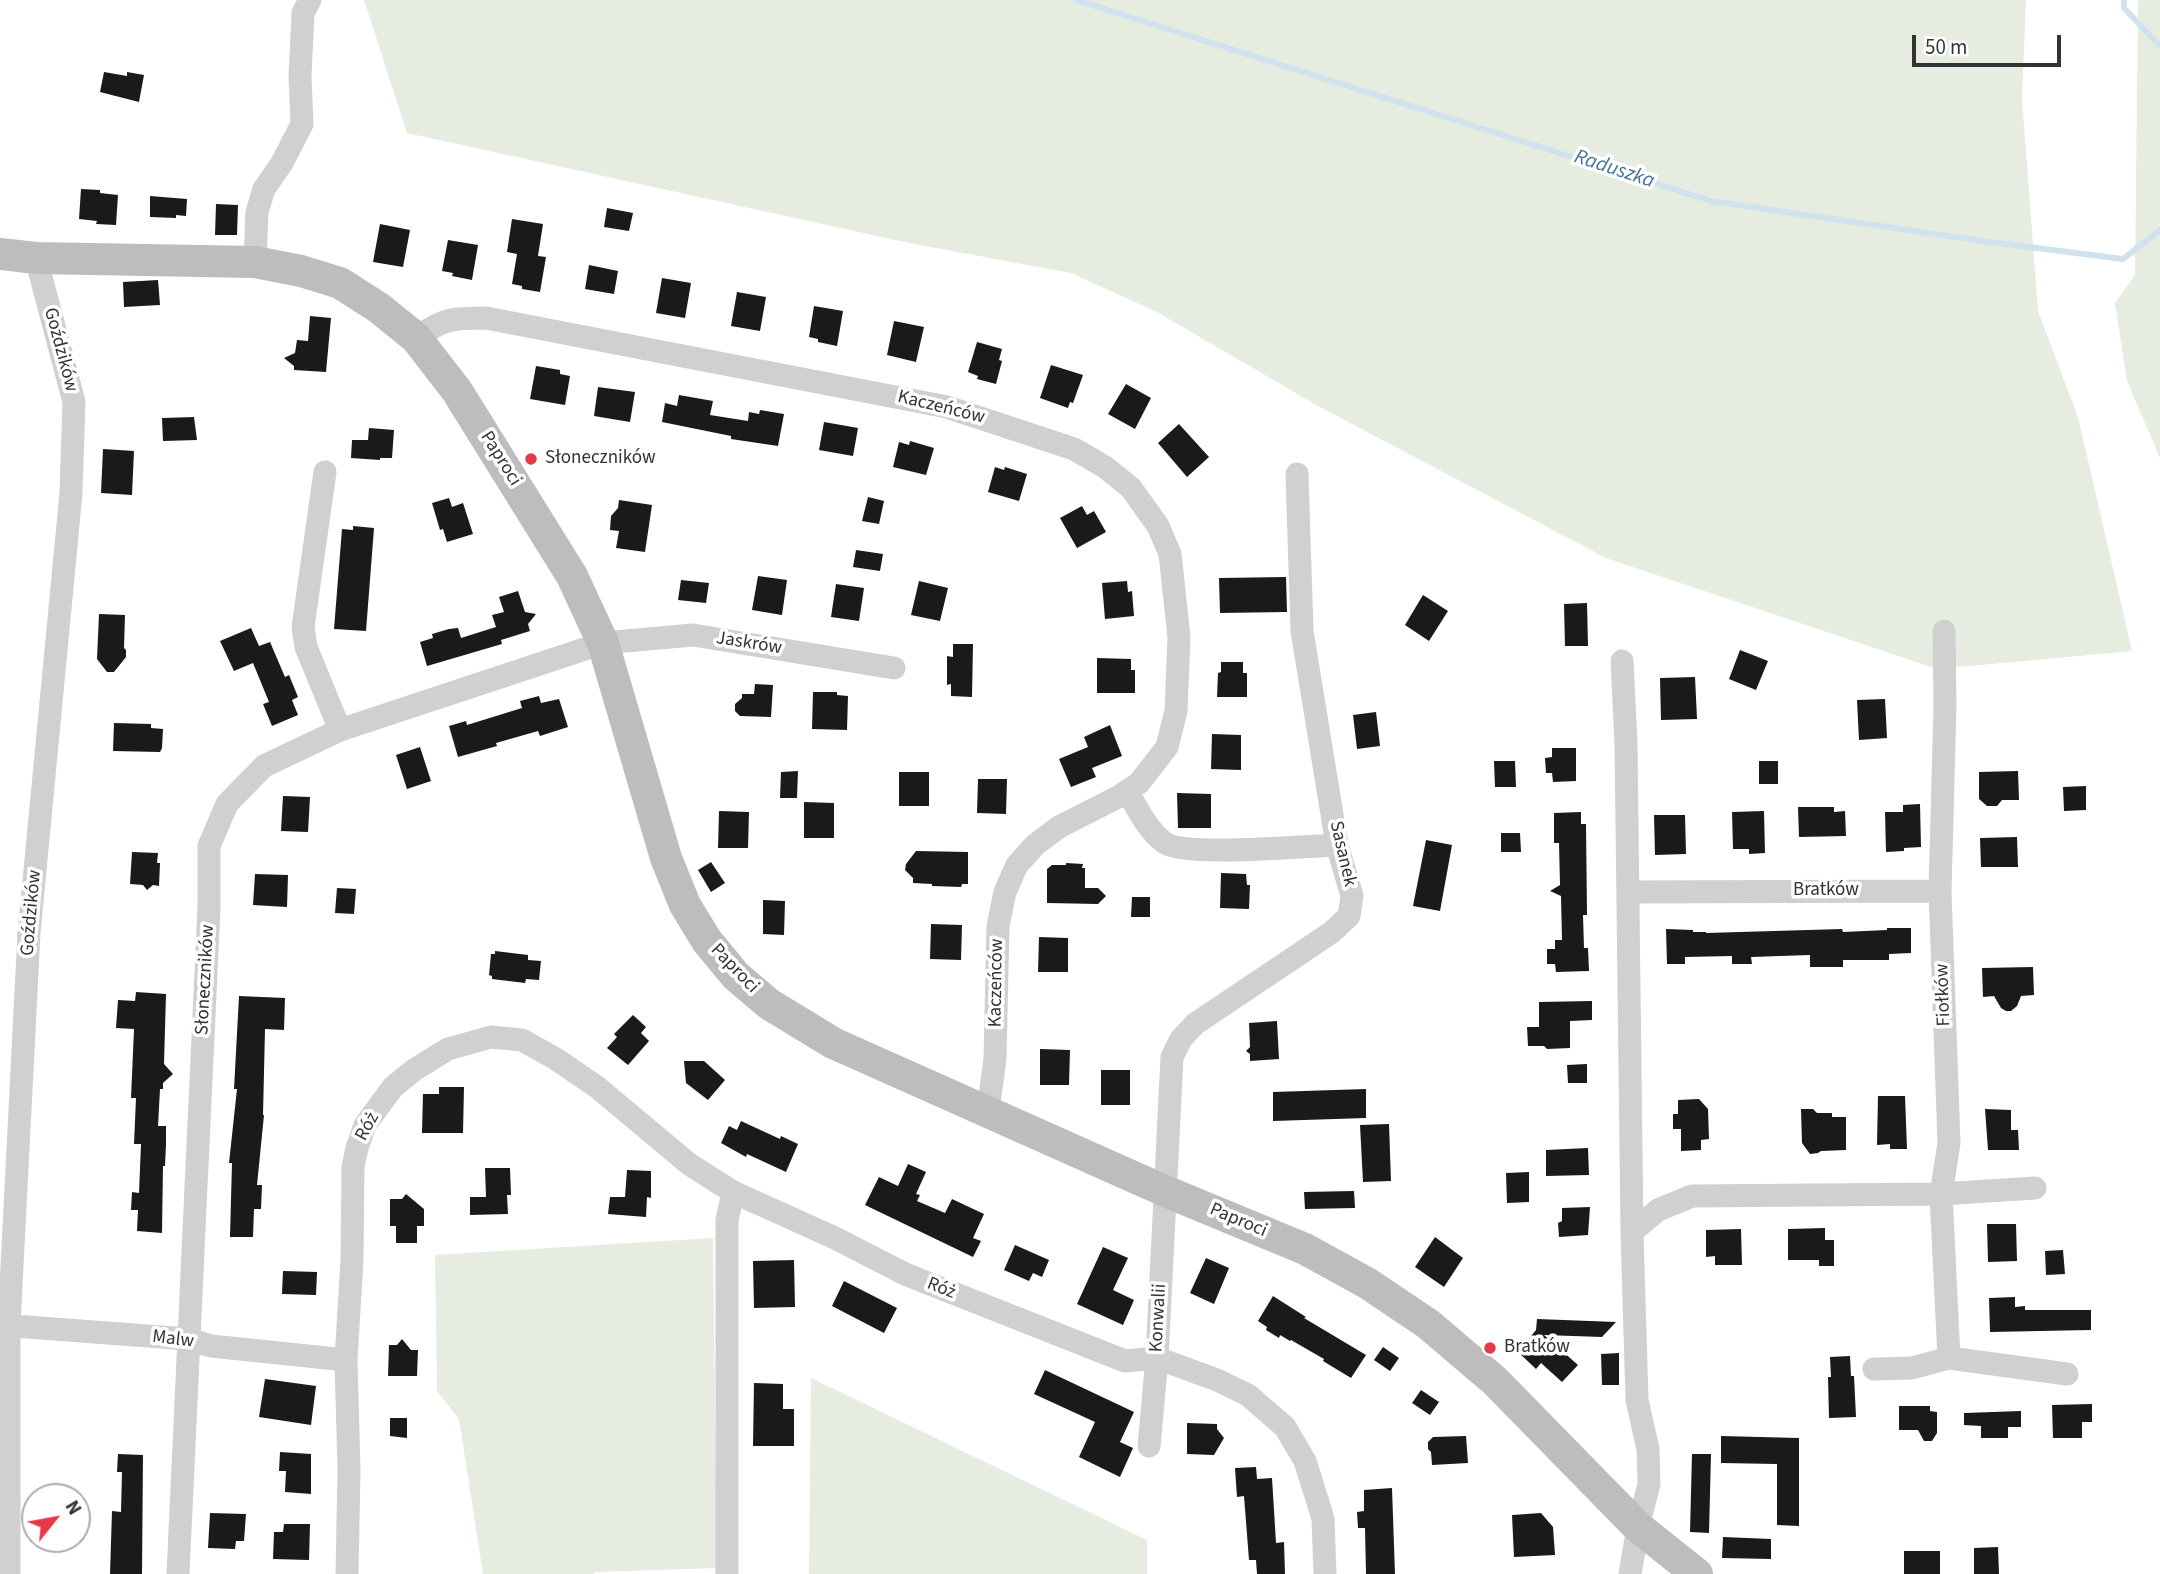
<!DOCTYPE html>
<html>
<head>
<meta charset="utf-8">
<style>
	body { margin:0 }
	#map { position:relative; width:2160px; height:1574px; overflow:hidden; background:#fff; font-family:"Source Sans 3",sans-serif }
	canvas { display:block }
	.north { position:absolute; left:21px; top:1483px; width:70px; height:70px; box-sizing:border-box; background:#fff; border:2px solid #adadad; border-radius:50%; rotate:59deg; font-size:19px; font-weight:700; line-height:28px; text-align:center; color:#333 }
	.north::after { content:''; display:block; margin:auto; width:24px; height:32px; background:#e63946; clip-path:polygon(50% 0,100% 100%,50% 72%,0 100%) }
	.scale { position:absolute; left:1912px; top:35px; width:149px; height:32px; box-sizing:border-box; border:4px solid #333; border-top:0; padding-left:9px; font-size:21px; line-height:24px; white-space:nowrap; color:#333; -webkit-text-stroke:5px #fff; paint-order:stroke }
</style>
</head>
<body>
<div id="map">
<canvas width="2160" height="1574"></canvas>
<div class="north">N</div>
<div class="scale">50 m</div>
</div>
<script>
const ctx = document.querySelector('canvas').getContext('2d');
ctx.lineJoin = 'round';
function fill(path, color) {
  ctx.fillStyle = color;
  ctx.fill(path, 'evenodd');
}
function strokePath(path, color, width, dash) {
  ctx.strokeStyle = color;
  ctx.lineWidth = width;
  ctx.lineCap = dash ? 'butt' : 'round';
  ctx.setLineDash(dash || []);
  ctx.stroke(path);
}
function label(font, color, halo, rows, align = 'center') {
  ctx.font = font + ' "Source Sans 3",sans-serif';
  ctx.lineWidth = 7;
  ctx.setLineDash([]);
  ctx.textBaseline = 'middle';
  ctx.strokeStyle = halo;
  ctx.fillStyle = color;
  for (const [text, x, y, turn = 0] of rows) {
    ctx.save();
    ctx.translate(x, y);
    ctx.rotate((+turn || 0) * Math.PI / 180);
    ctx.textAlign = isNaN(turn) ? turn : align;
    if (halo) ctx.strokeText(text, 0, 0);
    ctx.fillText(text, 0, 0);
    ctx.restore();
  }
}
fill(new Path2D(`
	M364,0H2026L2022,99L2038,311L2078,417L2132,651L1937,669L1606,558L1318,406L1157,312L1071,273L909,243L407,133Z
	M2138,0H2160V458L2127,381L2115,303L2135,275Z
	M713,1238L717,1568L595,1572L594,1574H483L459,1419L437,1391L435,1255Z
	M811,1378L1147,1540V1574H809Z`), '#e6ecdf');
strokePath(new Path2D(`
	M1076,0L1711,201L1982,241L2123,259L2160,230
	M2124,0V8L2160,46`), '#cfe2ee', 6);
fill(new Path2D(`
	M104,72L127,76V72L144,75L139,102L100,92Z
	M81,189L100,190V193L118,195L116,225L96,224L97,221L79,219Z
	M150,196L187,199L186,216L176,215V218L150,217Z
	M216,204L238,205L237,235H215Z
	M607,208L633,213L629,231L604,227Z
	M512,219L543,224L538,256L546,257L540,292L522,289V286L512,284L517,254L507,252Z
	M380,224L410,230L403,267L373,262Z
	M448,240L478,245L472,280L452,276L453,273L442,271Z
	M589,265L618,271L614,294L585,289Z
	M662,278L691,283L685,318L656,313Z
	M158,280L160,305L124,307L123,282Z
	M737,292L766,297L760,331L731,326Z
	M814,306L843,311L837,346L818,342V339L809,337Z
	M310,316L331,318L326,372L294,370V366L284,358L295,353L297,340L308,341Z
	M894,321L924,327L916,362L887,355Z
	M977,342L1002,349L999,360L1002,361L996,384L977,379L978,376L968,372Z
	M1051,365L1083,375L1073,403L1070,402L1068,408L1040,398Z
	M536,366L560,370V374L570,376L565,405L530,399Z
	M1126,384L1151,398L1135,429L1108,414Z
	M598,387L635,392L630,422L594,416Z
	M679,395L713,401L710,415L748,421L749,412L759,414L760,410L784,414L778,446L731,439V436L662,422L665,403L677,406Z
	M194,417L197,440L163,441L162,418Z
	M824,422L858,428L853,456L819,450Z
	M1179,424L1209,457L1187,477L1158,443Z
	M369,428L394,430L392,458H380V460L351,458L352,440H368Z
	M910,441L934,448L926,475L893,467L899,442L909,445Z
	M103,449L134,451L132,495L101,493Z
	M995,467L1004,470L1005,467L1027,474L1019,501L988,492Z
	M868,497L884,501L879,524L862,521Z
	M449,498L452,507L463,503L473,534L447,542L443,529L440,530L432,503Z
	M619,500L652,505L645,552L616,548L619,531L610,530L611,516L618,508Z
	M1082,506L1087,515L1094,511L1106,532L1077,548L1060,518Z
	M353,526L374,528L366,631L334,629L342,529L353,530Z
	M856,550L883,554L880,571L853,567Z
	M758,576L787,580L782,615L752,610Z
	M1286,577L1287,612L1220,613L1219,578Z
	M681,580L709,583L706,603L678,600Z
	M919,581L948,588L940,621L911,615Z
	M1127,581L1128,592L1132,591L1134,616L1105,619L1102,583Z
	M836,584L864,588L859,621L831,617Z
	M518,591L525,612L536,614L528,624L530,631L501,640L502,644L427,666L420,642L433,638L432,634L449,629L458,628L461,638L496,627L492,615L504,612L499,597Z
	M1423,595L1448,611L1429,641L1405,625Z
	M1587,603L1588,646H1565L1564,604Z
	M99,614L125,615L124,648L126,650V657L114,672H107L97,659Z
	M251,628L259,646L270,642L285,677L289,675L298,697L292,700L298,715L272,726L263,704L269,702L253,663L234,671L220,641Z
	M953,644H973L972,697L951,696V684L947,685V656L953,657Z
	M1740,650L1768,661L1756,690L1729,679Z
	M1097,658L1131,659V670H1135V693H1097Z
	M1221,662H1243V673H1247V697H1217L1218,673L1221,672Z
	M1695,677L1697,719L1661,720L1660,678Z
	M755,684L773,685L771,717L740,716L735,711V704L742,698V694H754Z
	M813,692H837V695L848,696L847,730L812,729Z
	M539,696L541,703L559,699L568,727L540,736L538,731L496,743L497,746L458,757L449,726L466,721L467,725L522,708L520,701Z
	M1885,699L1887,738L1859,740L1857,700Z
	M1376,712L1380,746L1357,749L1353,715Z
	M114,723L151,724V728L163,729L162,748L160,752L113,751Z
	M1110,725L1122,756L1092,768L1096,777L1071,787L1059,759L1088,747L1084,737Z
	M1212,734L1241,735V770L1211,769Z
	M420,747L431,781L407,789L396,755Z
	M1552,748H1576V781L1553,782L1552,773H1546L1545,758L1552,757Z
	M1494,761H1515L1516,787H1495Z
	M1759,761H1778V784H1759Z
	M798,771L797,798H780L781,772Z
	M2018,771L2019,800H2002L1997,806H1987L1979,799V772Z
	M899,772H929V806H899Z
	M978,779H1007L1006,814L977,813Z
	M2086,786V810L2064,811L2063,787Z
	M1177,793L1211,794V828H1178Z
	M283,796L310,797L308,832L281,831Z
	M804,802L834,803V838H804Z
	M1920,804L1921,847L1904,848V851L1886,852L1885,812H1903V805Z
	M1798,807H1834V812L1845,811L1846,836L1799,837Z
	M719,811L749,812L748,848H718Z
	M1764,811L1765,853L1749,854V849H1733L1732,812Z
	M1581,812V824H1586L1587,915H1583L1584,948H1588L1589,971L1556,972L1555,964H1547V949H1555V940H1562L1561,896L1550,891L1560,885L1559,843H1554V813Z
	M1654,815H1685L1686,854L1655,855Z
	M1501,833H1520L1521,852H1501Z
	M2017,837L2018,867H1981L1980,838Z
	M1426,840L1452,845L1440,911L1413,906Z
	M916,851L968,852V884H962L961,887L932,886V884L913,883V878L905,870L906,864Z
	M132,852L158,853L157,863H160L159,886L153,885L147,890L143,885L130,884Z
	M711,862L725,883L711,892L698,870Z
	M1066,863L1083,864L1082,868H1085V888H1098L1106,896L1098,904L1047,903V869L1052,865H1066Z
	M1221,873L1246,874L1247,885H1250L1249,909L1220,908Z
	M255,874L288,875L287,907L253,905Z
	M337,888L356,889L354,914L335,913Z
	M1132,897H1150V917H1131Z
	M763,900L785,901L784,935L763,934Z
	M931,924L962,925L961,960L930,959Z
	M1887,928H1911V953L1889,954V960H1843V967H1810V955L1751,957L1752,964H1732V956L1685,957V964H1667L1666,929L1693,930V932H1706V933L1842,929L1843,932L1887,930Z
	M1039,937L1068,938V972H1038Z
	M495,951L528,955V960L541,961L539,980L526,979L525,983L492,979V976L489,975L491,954H495Z
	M2033,967L2034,995L2021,996L2017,1006L2011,1011H2006L2001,1008L1994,996L1983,997L1982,968Z
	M136,992L166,994L164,1064L173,1074L163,1083V1089H160L158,1126H166V1144L165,1166H163L162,1233L137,1231L138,1210H131L132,1192L139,1193L141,1144H134L136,1098H131L134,1029L116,1028L118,1000L135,1001Z
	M239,996L285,998L284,1030L265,1029L263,1115H264L257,1185H262L261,1209H254L253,1237H230L232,1163H229L237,1089H234Z
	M1592,1001V1020L1570,1021V1048L1547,1049L1544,1046H1528L1527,1027H1539V1002Z
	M633,1015L646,1027L641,1033L649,1041L628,1065L607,1048L617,1037L614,1034Z
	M1277,1021L1279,1059L1250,1061V1054L1246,1051L1250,1047L1249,1023Z
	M1040,1049L1070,1050L1069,1085H1040Z
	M684,1061H704L725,1080L708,1100L686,1083Z
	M1587,1064V1083H1568L1567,1065Z
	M1101,1070H1130V1105H1101Z
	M439,1087H464L463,1133H422L423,1094H439Z
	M1366,1089V1118L1273,1121V1092Z
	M1878,1096H1905L1907,1149H1890V1144L1877,1145Z
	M1699,1099L1708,1109L1709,1139L1701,1140V1150L1681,1151V1129H1673V1114H1678V1100Z
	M1801,1109H1813L1817,1113H1832V1117H1846V1150L1821,1151L1818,1153L1810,1154L1802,1143Z
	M1985,1109L2011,1110V1130H2018L2019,1150H1988Z
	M741,1121L780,1139L781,1136L798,1144L786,1172L747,1154L746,1157L721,1143L729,1126L737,1130Z
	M1389,1124L1391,1181L1363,1182L1360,1125Z
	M1588,1148L1589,1175L1546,1176V1150Z
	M908,1164L926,1172L916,1194L920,1195L917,1201L945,1213L952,1199L984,1214L973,1238L981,1241L973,1257L865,1205L879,1177L898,1186Z
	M485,1168H510L511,1195H507L508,1214L470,1215V1197H486Z
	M627,1170L651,1171V1198L647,1197L646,1217L608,1214L610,1197H625Z
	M1529,1172V1202L1507,1203L1506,1173Z
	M1354,1191L1355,1208L1305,1209L1304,1192Z
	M406,1194L424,1209V1226H417V1243H396V1226H390V1199H402Z
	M1590,1207L1588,1235L1559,1237L1558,1223L1562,1221V1208Z
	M1987,1224H2016L2017,1261L1988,1262Z
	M1825,1228V1240H1834V1266H1819V1260H1788V1229Z
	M1741,1229L1742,1265H1715V1256L1706,1257V1230Z
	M1435,1237L1463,1258L1444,1287L1415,1267Z
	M1015,1245L1049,1260L1042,1277L1033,1273L1029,1281L1004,1270Z
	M1103,1247L1128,1258L1113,1290L1134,1300L1123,1325L1077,1304Z
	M2063,1250L2065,1274L2046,1275L2045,1251Z
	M1206,1258L1229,1268L1214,1304L1190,1293Z
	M794,1260L795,1307L754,1308L753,1261Z
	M283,1271L317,1272L316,1295L282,1294Z
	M844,1281L897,1308L884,1333L832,1306Z
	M1273,1296L1306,1317L1304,1318L1366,1355L1351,1378L1323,1361L1324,1359L1291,1340L1290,1341L1280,1335L1279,1338L1266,1330L1267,1327L1258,1321Z
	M2015,1297V1307L2025,1306V1310H2091V1330L1990,1332L1989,1298Z
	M1537,1319L1616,1322L1602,1337L1544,1335L1578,1365L1562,1382L1541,1363L1536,1369L1518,1352L1536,1330Z
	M402,1339L411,1350H418L417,1376H388L389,1345H397Z
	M1383,1347L1399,1358L1390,1371L1374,1360Z
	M1619,1353V1385H1602L1601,1354Z
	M1850,1356L1851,1376H1854L1856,1417L1829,1418L1828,1377H1831L1830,1357Z
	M1045,1370L1134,1412L1120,1442L1133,1448L1120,1477L1079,1457L1095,1422L1034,1394Z
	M265,1379L316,1386L311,1425L259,1417Z
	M754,1383L783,1384V1409H794V1446H753Z
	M1421,1390L1439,1402L1430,1415L1412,1403Z
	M2092,1404V1422H2082V1438H2053L2052,1405Z
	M1899,1406H1930V1411L1937,1412V1433L1932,1441H1924L1918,1430H1899Z
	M2021,1411V1427H2008V1438H1981V1426L1964,1425V1413Z
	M390,1418H407V1438L390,1436Z
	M1187,1423L1217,1424V1429L1224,1438L1214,1455L1187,1454Z
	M1466,1436L1468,1463L1432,1465L1431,1452L1428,1449V1442L1433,1437Z
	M1721,1436L1799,1438V1526L1777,1525V1464L1721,1463Z
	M280,1452L311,1454V1494L285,1492L286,1471H279Z
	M118,1454L143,1455L142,1574H110L112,1511L121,1512L122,1472H117Z
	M1692,1454H1711L1709,1533L1690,1532Z
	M1256,1467L1257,1479L1272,1478L1276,1543L1284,1542L1285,1574H1257L1256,1560H1249L1244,1496L1237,1497L1235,1468Z
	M1392,1488L1395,1574H1366L1365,1528H1358L1357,1512L1364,1511V1490Z
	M210,1513L246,1514L244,1541H236L235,1549L208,1548Z
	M1541,1513L1553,1527L1555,1555L1514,1557L1512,1515Z
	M284,1524H310L309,1560L273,1559L274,1532H283Z
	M1723,1537L1771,1539V1559L1722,1558Z
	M1998,1547L1999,1574H1974V1548Z
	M1904,1551H1940V1574H1904Z`), '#1a1a1a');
strokePath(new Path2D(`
	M255,262L257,212L264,189L282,163L302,124L300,76L303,13L310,0
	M416,338C444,318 453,318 486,318L947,407L1074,449L1105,467L1131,488L1158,526L1170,554L1179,637L1176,711L1167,747L1139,783L1118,797L1059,827L1035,845L1017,865L1005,892L998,926L995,1059L988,1111
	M325,472L303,627L306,647L340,730
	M1944,631L1945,705L1940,891L1949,1143L1941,1194L1949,1358
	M1622,661L1626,743L1632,1232L1637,1400L1648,1449L1649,1484L1638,1527L1630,1574
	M1127,791C1138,809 1147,830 1165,843C1186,857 1306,846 1337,845
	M1628,892L1940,891
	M1632,1232L1658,1210L1692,1196L1941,1194L2035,1188
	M0,1325L188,1339L211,1346L346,1360
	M1874,1369L1912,1368L1949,1358L2067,1374
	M1149,1446L1157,1358L1172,1057L1181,1039L1195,1024L1332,932L1349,916L1352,896L1337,845L1302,631L1297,474
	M9,1574V1325L29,933L71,493L74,402L36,258
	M178,1574L209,908V846L227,804L264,766L340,730L603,643L693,635L894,668
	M347,1574L349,1471L346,1360L352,1260L353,1167L357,1148L365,1125L393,1087L414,1070L448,1049L491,1037L522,1040L556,1059L597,1087L689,1164L733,1192L835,1238L905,1274L1125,1361L1157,1358L1217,1380L1248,1395L1285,1427L1305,1461L1316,1496L1323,1519L1325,1574
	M727,1574V1220L733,1192`), '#d0d0d0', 23);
strokePath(new Path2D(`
	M0,254L36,258L255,262L301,271L340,283L379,308L416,338L457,391L572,576L603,643L666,858L685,905L707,941L736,976L769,1004L833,1043L1165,1191L1305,1249L1367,1283L1428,1324L1495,1381L1638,1527L1697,1574`), '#bdbdbd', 32);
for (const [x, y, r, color] of [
	[531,459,7,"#e63946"],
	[1490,1348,7,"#e63946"]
]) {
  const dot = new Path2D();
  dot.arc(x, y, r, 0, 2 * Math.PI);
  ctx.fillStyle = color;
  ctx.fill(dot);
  strokePath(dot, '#fff', 2.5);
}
label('19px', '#333', '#fff', [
	["Goździków",60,350,75],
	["Kaczeńców",941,408,14],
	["Paproci",500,459,58],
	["Jaskrów",749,644,9],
	["Sasanek",1342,854,77],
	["Bratków",1826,891],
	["Goździków",32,913,-85],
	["Paproci",734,969,46],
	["Słoneczników",206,980,-87],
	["Kaczeńców",997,983,-89],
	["Fiołków",1944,995,-92],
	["Róż",368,1127,-61],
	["Paproci",1238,1221,23],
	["Róż",941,1289,22],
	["Konwalii",1159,1318,-87],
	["Malw",173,1340,7]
]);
label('19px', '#333', '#fff', [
	["Słoneczników",545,459],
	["Bratków",1504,1348]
], 'left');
label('italic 21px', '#3f7597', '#fff', [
	["Raduszka",1614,170,18]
]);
</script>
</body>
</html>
